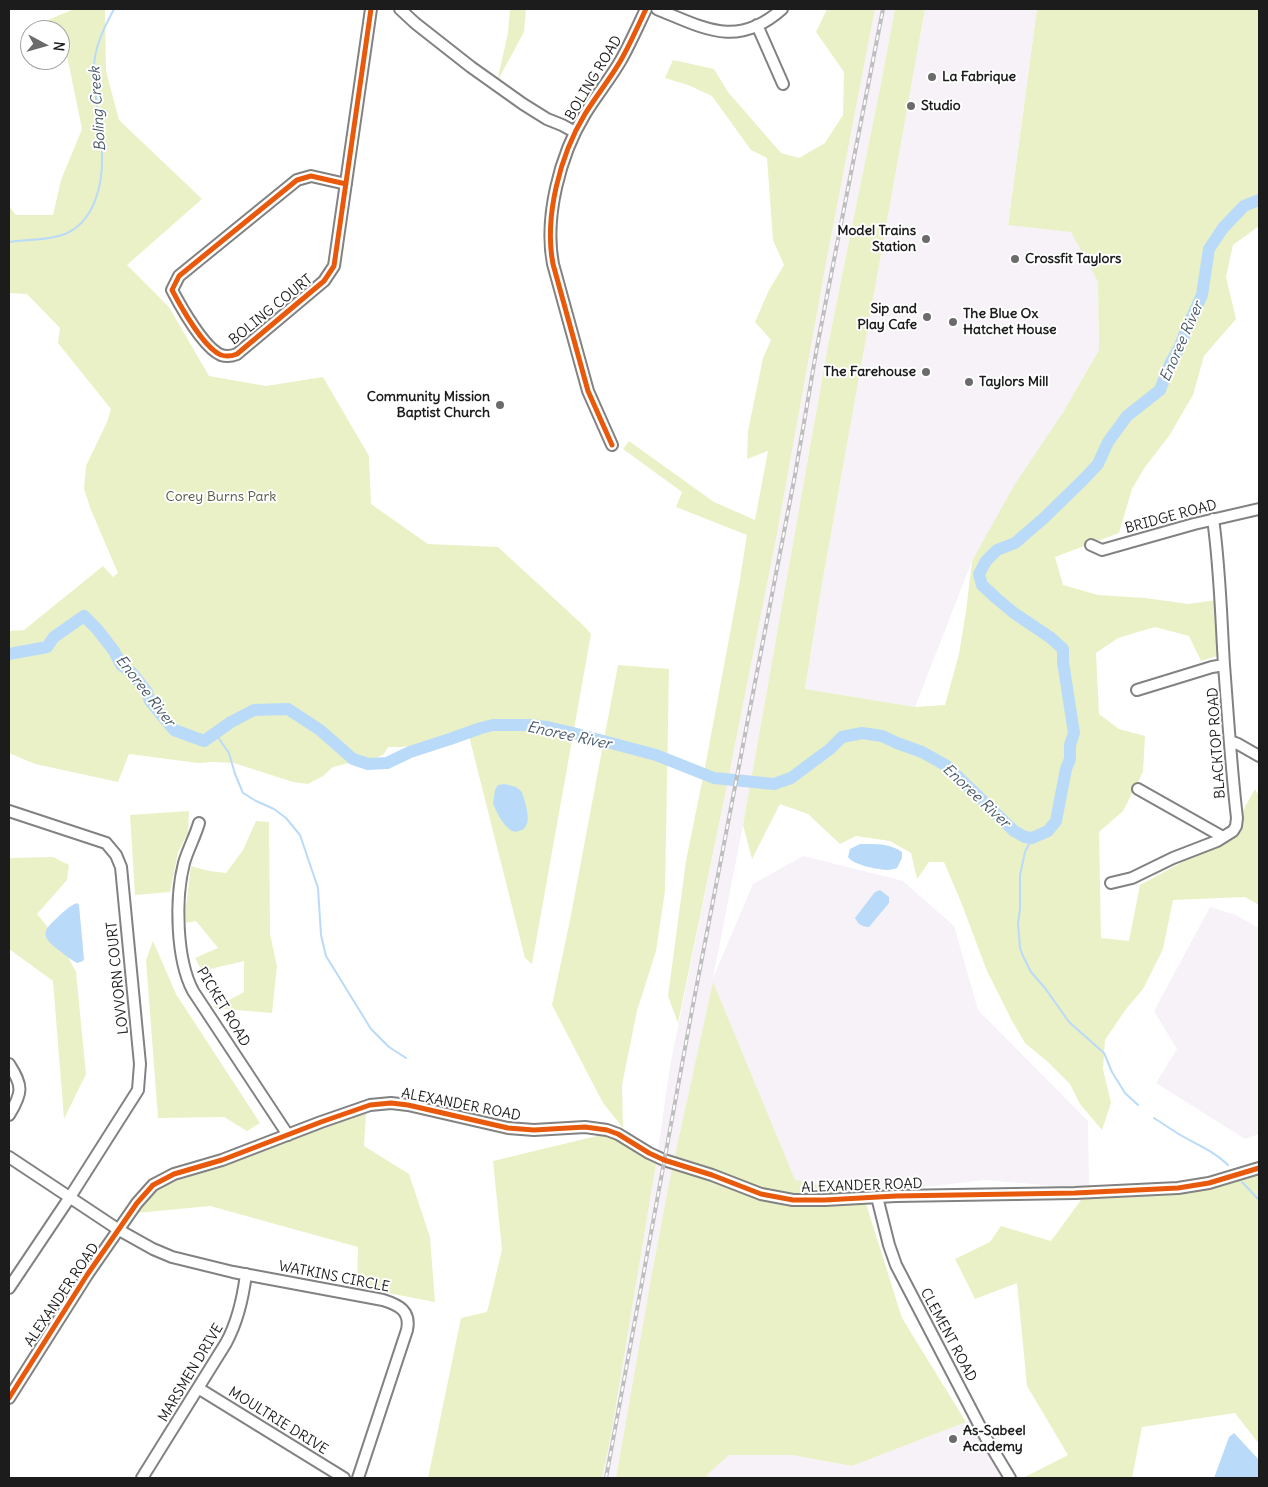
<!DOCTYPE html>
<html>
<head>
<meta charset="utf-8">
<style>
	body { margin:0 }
	#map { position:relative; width:1268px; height:1487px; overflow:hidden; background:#fff; font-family:Delius,sans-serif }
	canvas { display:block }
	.frame { position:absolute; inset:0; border:10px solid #1c1c1c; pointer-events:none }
	.north { position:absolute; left:20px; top:20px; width:50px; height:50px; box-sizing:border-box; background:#fff; border:1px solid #a4a4a4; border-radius:50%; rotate:96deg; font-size:14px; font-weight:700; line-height:20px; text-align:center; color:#1c1c1c }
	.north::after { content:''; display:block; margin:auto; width:18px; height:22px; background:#6b6b6b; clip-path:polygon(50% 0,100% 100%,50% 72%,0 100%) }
</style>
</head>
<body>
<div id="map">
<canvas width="1268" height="1487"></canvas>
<div class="frame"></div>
<div class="north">N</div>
</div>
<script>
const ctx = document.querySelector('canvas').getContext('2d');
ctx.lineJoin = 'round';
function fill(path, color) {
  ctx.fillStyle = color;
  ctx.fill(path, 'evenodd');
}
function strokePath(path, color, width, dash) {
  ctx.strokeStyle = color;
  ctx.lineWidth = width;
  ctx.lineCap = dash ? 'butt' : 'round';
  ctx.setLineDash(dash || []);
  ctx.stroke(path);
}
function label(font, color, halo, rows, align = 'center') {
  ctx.font = font + ' Delius,sans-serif';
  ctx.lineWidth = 4;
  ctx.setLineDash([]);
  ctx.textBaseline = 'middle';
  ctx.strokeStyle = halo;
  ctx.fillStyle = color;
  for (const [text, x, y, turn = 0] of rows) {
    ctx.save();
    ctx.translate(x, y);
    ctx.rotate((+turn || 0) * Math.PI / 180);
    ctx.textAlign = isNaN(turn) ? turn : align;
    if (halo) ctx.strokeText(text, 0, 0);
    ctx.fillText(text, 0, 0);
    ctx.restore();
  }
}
fill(new Path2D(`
	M875,9H895L881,83L829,340L743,825L713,978L753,884L803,856L903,881L954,926L978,1010L1088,1121L1089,1189L985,1180L863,1194L795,1181L713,983L671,1173L651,1278L616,1478H602L611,1435L656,1164L670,1066L725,795L777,534L827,258Z
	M925,9H1037L1008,224L1071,231L1098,282L1099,350L1062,414L972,561L915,707L805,689L822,584Z
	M1210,907L1236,915L1259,928V1134L1245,1139L1156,1083L1177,1049L1154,1011Z
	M970,1420L1004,1478H707V1475L729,1455H792L852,1466Z`), '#f6f2f8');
fill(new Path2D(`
	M74,9H105L106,71L119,120L202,199L127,265L169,307L209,376L266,386L323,377L369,456L371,504L428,544L498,547L584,626L591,634L532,964L525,958L469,736L402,747H388L384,754L368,762L349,763L333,767L323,776L308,784L293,782L234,763L214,762L198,763L129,754L118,782L35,764L9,753V631L24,630L103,566L113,577L118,573L91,510L84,489L86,466L107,422L111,409L58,343L60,328L27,294L9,293V206L16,215H53L61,180L82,129L66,51L60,40V30H54L48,20Z
	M510,9H526L524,32L497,82L508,33Z
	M827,9H875L827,258L777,534L725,795L678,1023L668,996L686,861L706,762L739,585L747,535L676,507L682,492L623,449L629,441L714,502L755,520L768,451L747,459L748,431L763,358L771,340L755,322L769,290L784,265L773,240L767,158L751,150L712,96L688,85L665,78L673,60L714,69L728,92L781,153L799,158L825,143L843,115L844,72L816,32Z
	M895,9H925L822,584L805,689L915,707L945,705L959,654L966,611L972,561L1015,484L1062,414L1099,350L1098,282L1071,232L1008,225L1037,9H1259V226L1233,245L1226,277L1236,319L1204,356L1193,395L1169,436L1145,467L1132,489L1119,533L1055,557L1063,585L1098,595L1146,598L1188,604L1217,600L1224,654L1201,661L1189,636L1155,627L1118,638L1096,653L1099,714L1119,729L1145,736L1143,772L1123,811L1099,832L1101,938L1129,941L1140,885L1232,835L1238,819L1255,789L1259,796V905L1245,897L1173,900L1163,949L1143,989L1126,1009L1105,1040L1103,1069L1111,1103L1102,1130L1080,1104L1070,1084L1049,1063L1025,1043L1011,1019L987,971L961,902L944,862H929L917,879L911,853L890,841L856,836L840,844L808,814L780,804L752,859L743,825L829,340L881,83Z
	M618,665L669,669L665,891L656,951L637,1011L622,1085L623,1128L603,1103L552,1005L570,920Z
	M189,811L188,833L178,852L170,892L135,895L130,815Z
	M256,821L269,822L270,934L277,966L272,1013L214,1008L244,992V961L202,971L195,958L218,948L196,921L184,923L191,866L209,871L226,873L243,850Z
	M53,857L69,865L67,880L37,914L60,942L76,972L86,1074L64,1119L53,981L9,949V858Z
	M153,941L176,994L260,1123L247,1131L224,1117L158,1118L146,960Z
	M713,982L795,1180L863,1194L902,1318L966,1422L852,1466L792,1455H729L707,1475V1478H616L651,1278L671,1173Z
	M366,1113L364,1146L409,1174L430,1237L435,1302L357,1287L358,1247L210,1206L126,1214L157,1188Z
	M605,1134L656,1164L611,1435L602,1478H428L461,1318L487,1312L502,1250L493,1161Z
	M1259,1174V1444L1235,1413L1142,1427L1132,1478H1023L1068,1455L1027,1386L1017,1283L975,1299L955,1259L990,1242L1001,1226L1051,1241L1089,1189L1144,1195L1197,1188L1243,1179Z`), '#ebf1c7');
fill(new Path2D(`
	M505,784L516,787L522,792C525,803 535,827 519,831C515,833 511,831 508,828C501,822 497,812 493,804L495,790L498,785Z
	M860,844C874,844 890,843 902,852V858L897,868C894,869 890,870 886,870C876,869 853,865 848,857L850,849Z
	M880,890L889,897V903L869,927C862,927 858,924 855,918L875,892Z
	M77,903L79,905L84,959L83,961L77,963C71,960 66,956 60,951C44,939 39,933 57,918C63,912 69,906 77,903Z
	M1234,1433L1259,1460L1258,1478H1214L1229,1437Z`), '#b9dbf9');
strokePath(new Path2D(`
	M9,242C27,239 48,241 65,234C94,222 103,185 102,156C102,126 93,96 94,66C95,45 105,26 114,9
	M215,733L229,753L235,774L243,793L256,801L274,809L286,818L300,835L318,888L321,935L326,956L371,1029L389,1047L406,1058
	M1032,838L1025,852L1020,875V909L1018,923L1020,948L1023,956L1031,972L1045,988L1069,1022L1104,1053L1112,1072L1125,1093L1138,1105
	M1154,1118C1162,1123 1169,1128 1177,1133C1195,1144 1213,1150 1228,1165
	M1242,1182L1259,1200`), '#b9dbf9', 2);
strokePath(new Path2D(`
	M9,654L47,647L54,637L84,616L97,629L114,651L121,665L132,673L147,692L150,701L174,730L204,741L231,722L254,710L288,709L320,730L353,759L368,764L387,763L410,752L450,739L481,728L493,725H531L547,727L573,733L656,755L714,778L774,784L791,778L830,749L842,737L862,733L882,736L897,743L922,752L947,766L1014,831L1025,837L1032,838L1048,831L1056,821L1066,769L1070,759V745L1074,733L1063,662V649L1051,638L1014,613L996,598L982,585L979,574L986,561L997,550L1015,543L1044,518L1084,479L1098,464L1108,442L1127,416L1160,390L1170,364L1179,348L1187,328L1202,295L1209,249L1223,228L1244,206L1259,200`), '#b9dbf9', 12);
const minor = new Path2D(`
	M400,9L415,23L471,67L523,104L547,119L562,125L575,132
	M657,9C704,28 737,49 782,9
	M757,25L783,84
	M346,184L311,176L297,180L179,276L172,290C181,307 204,348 221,355C227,357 232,356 237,354L324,281L334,266L371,9
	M612,445L588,391L553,264C544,217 560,155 585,114C596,96 610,79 621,60C630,44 638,26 646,9
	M1091,545L1102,550L1194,524L1259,509
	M1137,690L1212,667L1224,665
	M1230,741L1238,744L1259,756
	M1138,789L1223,837
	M9,811L106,843L116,855L121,867L140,1064L138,1090L70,1197L9,1288
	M199,823C195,837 188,849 184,863C175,898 176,959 193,991L288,1135
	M1111,883L1132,878L1173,858L1217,841L1233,831L1236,826L1237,818C1231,767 1228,716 1224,665C1221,616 1220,567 1213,519
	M9,1115C23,1092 23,1086 9,1064
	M9,1157L119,1230L153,1249L172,1257L233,1272L383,1300C399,1305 411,1311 407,1330L358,1478
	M877,1197L889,1245L896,1265L986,1438L1010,1478
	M198,1388L344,1478
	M9,1398L87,1275L137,1203L153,1185L174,1174L222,1160L321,1122L370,1105L391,1103L408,1105L508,1128L534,1130L585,1127L607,1130L618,1134L649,1153L664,1160L712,1175L761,1194L793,1200H825L896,1196L1075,1193L1178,1188L1209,1183L1259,1168
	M142,1478L226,1343C238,1321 243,1298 246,1274`);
strokePath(minor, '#828282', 14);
strokePath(minor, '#fff', 10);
const rail = new Path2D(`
	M606,1478L692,1010L795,475L817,347L883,9`);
strokePath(rail, '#bebebe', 4);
strokePath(rail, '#fff', 2, [5.5]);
strokePath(new Path2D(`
	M346,184L311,176L297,180L179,276L172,290C181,307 204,348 221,355C227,357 232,356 237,354L324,281L334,266L371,9
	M612,445L588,391L553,264C544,217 560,155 585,114C596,96 610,79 621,60C630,44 638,26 646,9
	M9,1398L87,1275L137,1203L153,1185L174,1174L222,1160L321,1122L370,1105L391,1103L408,1105L508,1128L534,1130L585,1127L607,1130L618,1134L649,1153L664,1160L712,1175L761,1194L793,1200H825L896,1196L1075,1193L1178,1188L1209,1183L1259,1168`), '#e8590c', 5);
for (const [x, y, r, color] of [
	[932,77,5,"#6b6b6b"],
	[911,106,5,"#6b6b6b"],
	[926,239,5,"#6b6b6b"],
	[1015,259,5,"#6b6b6b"],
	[927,317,5,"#6b6b6b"],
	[953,322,5,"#6b6b6b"],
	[926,372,5,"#6b6b6b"],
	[969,382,5,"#6b6b6b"],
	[500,405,5,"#6b6b6b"],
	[953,1439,5,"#6b6b6b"]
]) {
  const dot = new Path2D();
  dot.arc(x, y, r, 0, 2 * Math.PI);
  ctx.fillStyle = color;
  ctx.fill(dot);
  strokePath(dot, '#fff', 2);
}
label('bold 14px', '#1c1c1c', '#fff', [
	["La Fabrique",942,77],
	["Studio",921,106],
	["Model Trains",916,231,"right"],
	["Station",916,247,"right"],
	["Crossfit Taylors",1025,259],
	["Sip and",917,309,"right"],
	["Play Cafe",917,325,"right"],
	["The Blue Ox",963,314],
	["Hatchet House",963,330],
	["The Farehouse",916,372,"right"],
	["Taylors Mill",979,382],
	["Community Mission",490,397,"right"],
	["Baptist Church",490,413,"right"],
	["As-Sabeel",963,1431],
	["Academy",963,1447]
], 'left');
label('14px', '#1c1c1c', '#fff', [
	["BOLING ROAD",594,78,-59],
	["BOLING COURT",271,310,-39],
	["BRIDGE ROAD",1171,517,-15],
	["BLACKTOP ROAD",1217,743,-94],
	["LOVVORN COURT",118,978,-96],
	["PICKET ROAD",223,1007,59],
	["ALEXANDER ROAD",461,1105,11],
	["ALEXANDER ROAD",862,1186,-2],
	["WATKINS CIRCLE",334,1277,11],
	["ALEXANDER ROAD",62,1295,-56],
	["CLEMENT ROAD",948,1335,62],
	["MARSMEN DRIVE",191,1373,-59],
	["MOULTRIE DRIVE",278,1421,32]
]);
label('14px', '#555942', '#fff', [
	["Corey Burns Park",221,497]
]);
label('italic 15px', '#485969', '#fff', [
	["Boling Creek",98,109,-94],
	["Enoree River",1182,342,-66],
	["Enoree River",145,691,52],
	["Enoree River",569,736,12],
	["Enoree River",976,796,43]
]);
</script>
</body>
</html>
